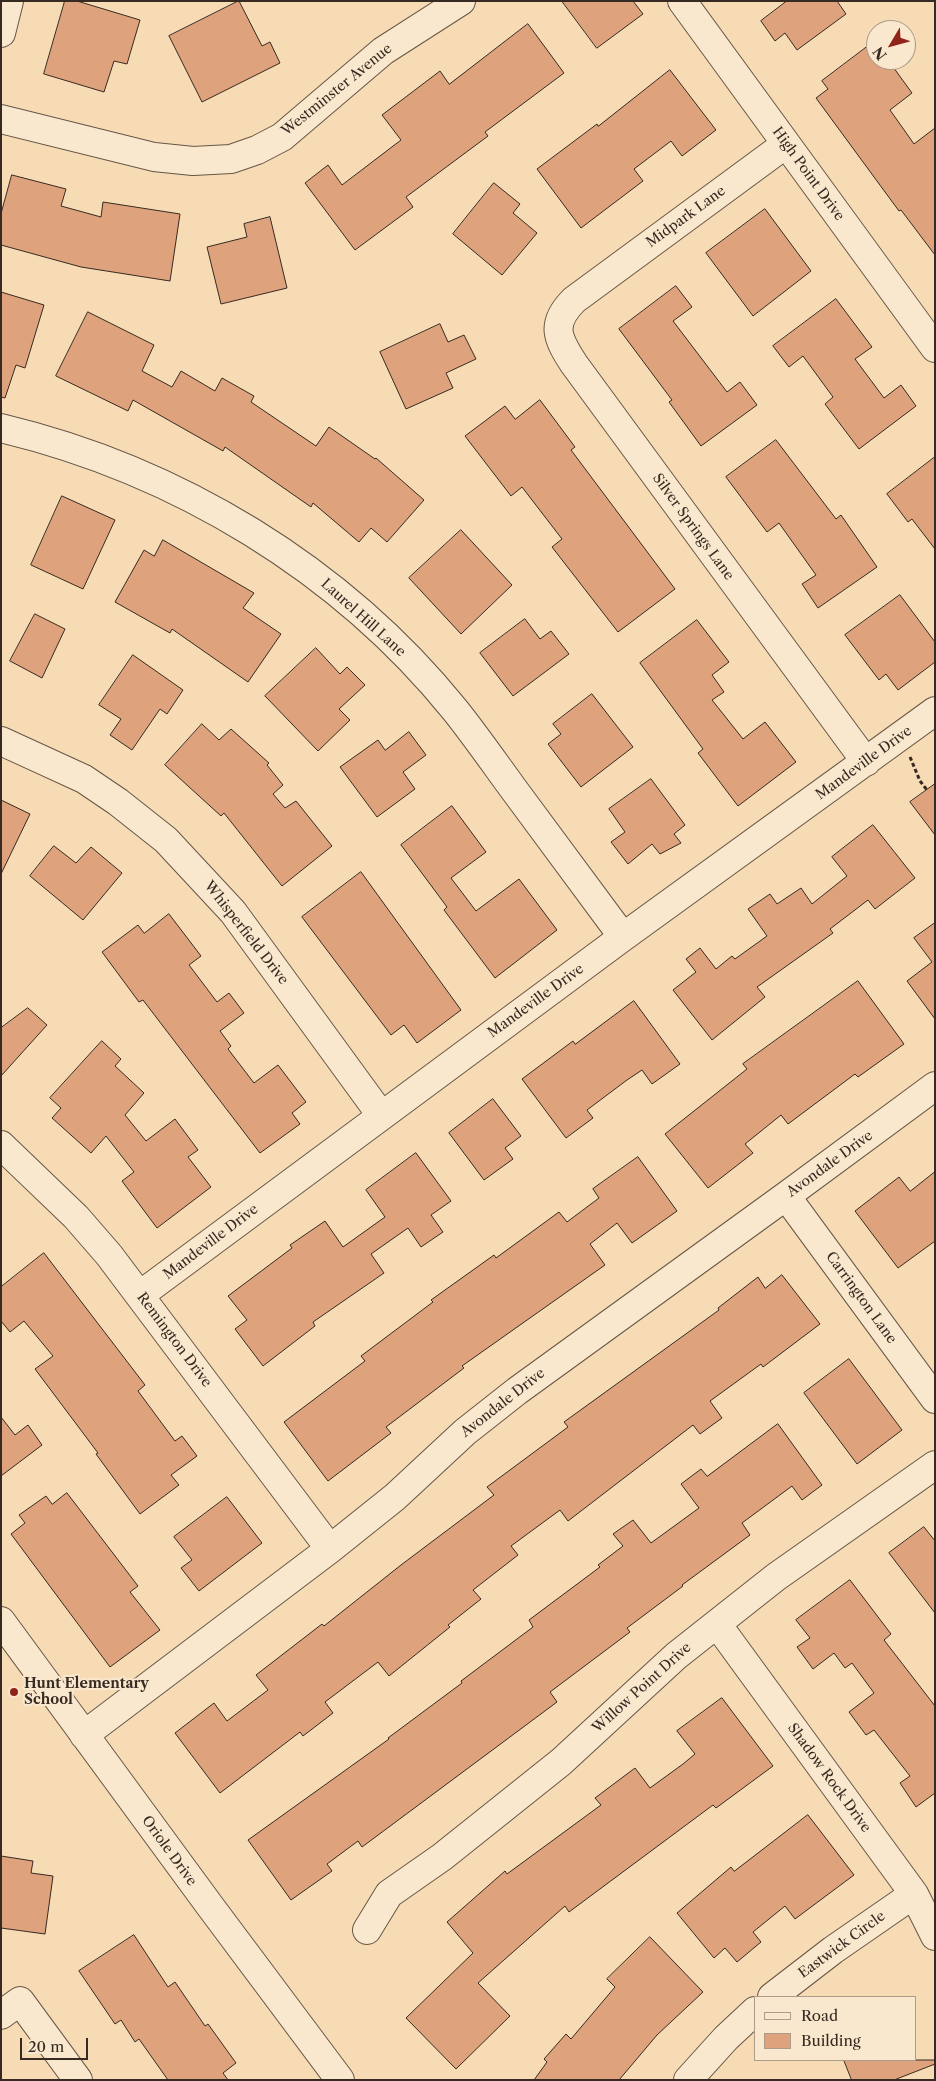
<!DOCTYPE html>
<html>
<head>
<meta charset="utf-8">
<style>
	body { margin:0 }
	#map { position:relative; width:936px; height:2081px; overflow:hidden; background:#f7dbb4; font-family:"Libre Caslon Text",serif }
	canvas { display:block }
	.frame { position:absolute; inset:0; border:2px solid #362a22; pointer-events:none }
	.legend { position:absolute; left:754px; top:1996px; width:162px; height:65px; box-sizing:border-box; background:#fae8ce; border:1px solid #ac9c89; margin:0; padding:6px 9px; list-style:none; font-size:15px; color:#362a22 }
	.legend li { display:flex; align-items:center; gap:10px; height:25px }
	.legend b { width:25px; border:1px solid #ac9c89 }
	.north { position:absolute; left:866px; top:20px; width:50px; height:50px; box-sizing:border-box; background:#fae8ce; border:1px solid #ac9c89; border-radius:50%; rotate:233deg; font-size:14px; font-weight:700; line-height:20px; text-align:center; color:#362a22 }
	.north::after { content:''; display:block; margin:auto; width:18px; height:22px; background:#8f2418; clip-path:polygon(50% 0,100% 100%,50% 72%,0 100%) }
	.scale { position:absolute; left:20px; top:2038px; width:68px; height:22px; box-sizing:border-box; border:2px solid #362a22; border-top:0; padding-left:6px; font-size:15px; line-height:18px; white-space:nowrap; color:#362a22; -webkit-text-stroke:4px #fae8ce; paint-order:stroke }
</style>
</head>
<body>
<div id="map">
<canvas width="936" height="2081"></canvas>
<div class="frame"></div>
<ul class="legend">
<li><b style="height:6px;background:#fae8ce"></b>Road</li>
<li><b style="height:14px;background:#dea27c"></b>Building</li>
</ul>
<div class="north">N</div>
<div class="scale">20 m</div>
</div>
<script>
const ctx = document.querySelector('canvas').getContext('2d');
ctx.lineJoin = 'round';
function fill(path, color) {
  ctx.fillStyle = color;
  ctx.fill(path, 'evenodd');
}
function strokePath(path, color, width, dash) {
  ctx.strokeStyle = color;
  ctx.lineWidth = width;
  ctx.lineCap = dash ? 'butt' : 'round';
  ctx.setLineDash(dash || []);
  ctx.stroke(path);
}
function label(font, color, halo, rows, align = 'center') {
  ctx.font = font + ' "Libre Caslon Text",serif';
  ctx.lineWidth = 4;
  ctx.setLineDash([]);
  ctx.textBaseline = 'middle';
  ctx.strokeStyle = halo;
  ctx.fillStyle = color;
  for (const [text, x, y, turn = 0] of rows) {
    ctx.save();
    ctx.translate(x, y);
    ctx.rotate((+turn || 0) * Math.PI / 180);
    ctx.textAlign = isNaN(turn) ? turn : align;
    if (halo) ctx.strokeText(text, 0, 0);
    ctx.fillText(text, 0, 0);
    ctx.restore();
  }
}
const building = new Path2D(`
	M65,1H77L140,20L127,64L114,61L104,92L44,74Z
	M239,1L262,46L270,42L280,63L202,102L169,36Z
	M562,1H633L643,14L597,48Z
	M787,1H837L846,14L797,50L785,33L775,41L761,21Z
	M528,24L564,73L485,132L488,136L406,197L413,207L355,250L305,183L328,165L342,185L401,140L382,115L440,71L449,84Z
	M876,40V60H888L912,93L890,110L914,144L935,128V255L901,210L899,211L816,98L828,89L822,81Z
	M670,70L716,130L682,156L671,141L634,169L643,181L581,228L537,169L597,124L598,126Z
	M12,175L66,189L61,206L101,217L103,202L180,214L170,281L81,267L1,245V214Z
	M494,183L520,204L513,213L537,233L502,275L453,234Z
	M765,209L811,271L753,316L706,253Z
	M270,217L287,288L221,304L207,247L247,237L244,224Z
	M676,286L692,307L673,321L727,392L740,382L757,405L701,446L669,402L672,400L619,329Z
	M1,292L44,305L25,368L16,365L5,398L1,397Z
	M836,299L872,347L855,359L884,398L901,385L916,406L859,449L825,404L833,397L803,356L789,367L773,346Z
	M88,312L154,345L142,371L172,387L181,371L215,391L222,378L254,396L251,402L316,446L329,427L375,459L376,458L424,500L387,542L371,528L359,542L313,503L311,507L225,447L223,451L133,400L128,411L56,376Z
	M440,324L448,342L464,335L476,359L446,373L453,388L406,409L380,352Z
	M540,400L575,447L571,450L675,589L618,632L552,547L562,539L522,487L511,496L465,436L505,406L515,419Z
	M776,440L836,519L841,515L877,567L818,608L802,584L816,575L779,523L767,532L726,477Z
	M935,457V549L912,519L908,522L887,494Z
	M62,496L115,520L83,589L31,565Z
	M461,530L512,585L461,634L409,578Z
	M163,540L254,593L243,608L281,634L248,682L172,629L170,633L115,602L144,550L154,556Z
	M900,595L935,642V662L898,690L886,674L879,680L845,635Z
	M35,614L65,629L42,678L10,661Z
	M525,619L540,639L551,631L569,654L513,696L480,653Z
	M697,620L729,662L712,675L724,692L712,700L743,739L765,722L796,762L738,806L698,753L703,749L640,663Z
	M316,648L340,674L347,667L365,685L339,709L350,720L318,751L265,696Z
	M133,655L183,690L167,714L160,709L132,750L110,735L121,719L99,705Z
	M592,694L633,747L581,787L548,744L561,734L553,724Z
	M202,724L219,740L231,729L269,763L267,765L283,785L273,794L285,808L296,801L332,846L282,886L224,813L221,816L165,765Z
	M409,732L426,755L403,772L415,789L377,817L340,767L378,740L385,750Z
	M651,779L685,825L674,834L681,843L660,854L652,844L628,864L611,842L625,832L609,809Z
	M935,784V835L910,802Z
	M1,800L30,814L1,874Z
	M452,806L486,852L451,878L476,911L519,879L557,930L495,978L444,910L447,907L401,845Z
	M873,825L915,878L875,909L868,900L830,929L833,933L757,987L765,997L712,1040L673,990L696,972L686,959L700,948L716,969L732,956L735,959L767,936L748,909L770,894L777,904L801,888L812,904L847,876L832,857Z
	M54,846L76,863L91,847L122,873L83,920L30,876Z
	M361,872L461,1010L417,1043L404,1025L391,1035L302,917Z
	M169,914L201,956L189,965L217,1002L229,993L244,1013L220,1031L231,1046L228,1049L254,1083L278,1065L306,1102L292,1113L300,1124L260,1153L143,1000L139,1002L102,952L138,925L144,933Z
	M935,923V1019L907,981L932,962L914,938Z
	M858,981L904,1044L858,1077L855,1074L788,1124L781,1115L745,1144L753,1153L708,1188L665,1134L747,1069L743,1064Z
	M634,1001L680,1064L652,1084L642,1070L627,1080L587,1110L593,1118L566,1138L522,1079L573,1041L575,1044Z
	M28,1008L47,1025L1,1076V1028Z
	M102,1041L121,1059L115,1066L144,1093L125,1115L146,1141L175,1119L198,1150L188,1157L211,1187L157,1228L122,1181L134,1172L106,1136L91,1153L52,1118L61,1108L50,1098Z
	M493,1099L521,1136L505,1148L513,1159L484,1180L449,1133Z
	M416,1153L451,1201L431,1215L443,1232L421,1247L408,1228L371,1254L384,1273L313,1322L315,1326L263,1366L235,1329L247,1320L228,1296L292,1248L290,1245L325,1221L343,1247L385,1217L366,1190Z
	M638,1157L677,1211L632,1243L617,1223L590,1244L605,1265L462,1366L464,1368L386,1427L391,1433L328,1481L284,1422L365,1361L361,1356L433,1302L431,1300L494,1255L496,1258L559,1212L567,1222L599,1198L593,1189Z
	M935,1172V1241L898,1268L855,1211L899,1177L910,1191Z
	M44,1253L145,1385L138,1391L175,1441L182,1436L197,1456L171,1475L179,1485L140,1514L96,1454L98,1453L35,1369L53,1356L24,1321L10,1332L1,1321V1287Z
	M782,1275L820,1324L763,1367L761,1364L710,1401L722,1418L700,1434L693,1425L568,1521L560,1510L511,1546L518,1555L473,1590L481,1599L448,1625L450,1627L389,1676L378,1662L325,1702L333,1713L303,1736L300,1732L220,1793L175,1733L214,1703L227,1721L268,1690L256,1675L322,1624L324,1626L401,1565L494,1495L487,1487L568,1427L564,1422L719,1310L718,1308L758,1277L765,1288Z
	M849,1359L902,1430L857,1464L804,1393Z
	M1,1417L15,1435L28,1425L42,1445L1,1476Z
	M778,1424L822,1485L802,1500L792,1486L742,1523L750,1535L682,1585L683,1586L627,1628L630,1632L550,1692L557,1702L362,1847L358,1841L327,1864L332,1871L291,1900L248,1840L389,1739L388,1738L462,1683L461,1681L533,1627L529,1620L600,1567L598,1565L623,1546L613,1534L633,1520L651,1543L699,1508L681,1484L701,1469L707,1476Z
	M67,1493L138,1586L130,1592L160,1630L110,1667L11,1534L25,1523L19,1515L46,1496L52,1504Z
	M227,1497L262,1543L199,1591L181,1568L192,1560L174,1537Z
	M924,1527L935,1541V1613L889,1553Z
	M850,1580L891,1634L884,1640L935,1706V1793L916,1807L900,1783L910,1776L874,1730L866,1735L849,1712L874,1693L852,1663L845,1668L834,1653L813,1669L797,1647L810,1638L796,1620Z
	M722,1698L773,1766L716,1808L713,1805L569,1912L565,1906L478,1983L510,2016L456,2069L406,2018L473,1953L447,1922L505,1871L507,1874L601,1805L595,1798L635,1768L650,1788L683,1764L695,1754L677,1731Z
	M808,1815L854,1875L795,1919L785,1906L753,1932L761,1942L737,1962L725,1948L714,1958L677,1913L731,1867L734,1871Z
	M1,1856L33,1861L31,1873L53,1876L45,1934L1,1928Z
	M134,1935L168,1987L175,1982L205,2026L208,2024L236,2063L223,2073L228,2080H168L139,2039L135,2042L121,2020L115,2024L79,1971Z
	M650,1937L703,1992L657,2035L619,2080H534L547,2062L544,2059L566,2034L571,2039L615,1987L607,1979Z
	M844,2060H935V2064L894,2080H852Z`);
fill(building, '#dea27c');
strokePath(building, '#362a22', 1);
const minor = new Path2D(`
	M682,1L935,348
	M1,33L9,1
	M1,119L154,157L193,161L231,159L257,150L282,137L383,51L461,1
	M786,144L574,300C550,324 557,338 574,364L866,762
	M1,428C177,470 341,569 455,710C475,735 493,761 512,787C549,837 586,887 623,937
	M1,741L84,779L118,802L166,840L233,912L381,1115
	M1,1145L76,1217L109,1255L330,1549
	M786,1196L935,1399
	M140,1295L623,937L935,711
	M1,1621L210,1906L340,2080
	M717,1624L914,1894L935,1936
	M84,1735L330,1549L395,1497L465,1432L517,1391L786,1196L935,1086
	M367,1930L389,1894L442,1857L561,1762L676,1656L776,1577L935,1465
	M772,1997L833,1950L914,1894
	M1,2015L20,2001L78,2080
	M688,2080L726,2038L755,2011`);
strokePath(minor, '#665646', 30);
strokePath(new Path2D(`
	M910,757L920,781L927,790`), '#362a22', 3, [4, 2.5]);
strokePath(minor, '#fae8ce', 28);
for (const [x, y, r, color] of [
	[14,1692,5,"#8f2418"]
]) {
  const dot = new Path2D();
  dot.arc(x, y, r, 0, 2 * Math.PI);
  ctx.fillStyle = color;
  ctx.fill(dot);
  strokePath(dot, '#fae8ce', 2);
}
label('14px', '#362a22', '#fae8ce', [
	["Westminster Avenue",337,90,-39],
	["High Point Drive",808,174,54],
	["Midpark Lane",686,217,-36],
	["Silver Springs Lane",693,527,54],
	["Laurel Hill Lane",363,618,42],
	["Mandeville Drive",864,763,-36],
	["Whisperfield Drive",246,933,52],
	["Mandeville Drive",536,1001,-36],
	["Avondale Drive",830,1164,-36],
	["Mandeville Drive",211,1242,-37],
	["Carrington Lane",861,1298,54],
	["Remington Drive",174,1340,53],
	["Avondale Drive",503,1403,-38],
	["Willow Point Drive",642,1688,-42],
	["Shadow Rock Drive",829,1778,54],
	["Oriole Drive",169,1851,54],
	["Eastwick Circle",842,1945,-36]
]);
label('bold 14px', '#362a22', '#fae8ce', [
	["Hunt Elementary",24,1684],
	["School",24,1700]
], 'left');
</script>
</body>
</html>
